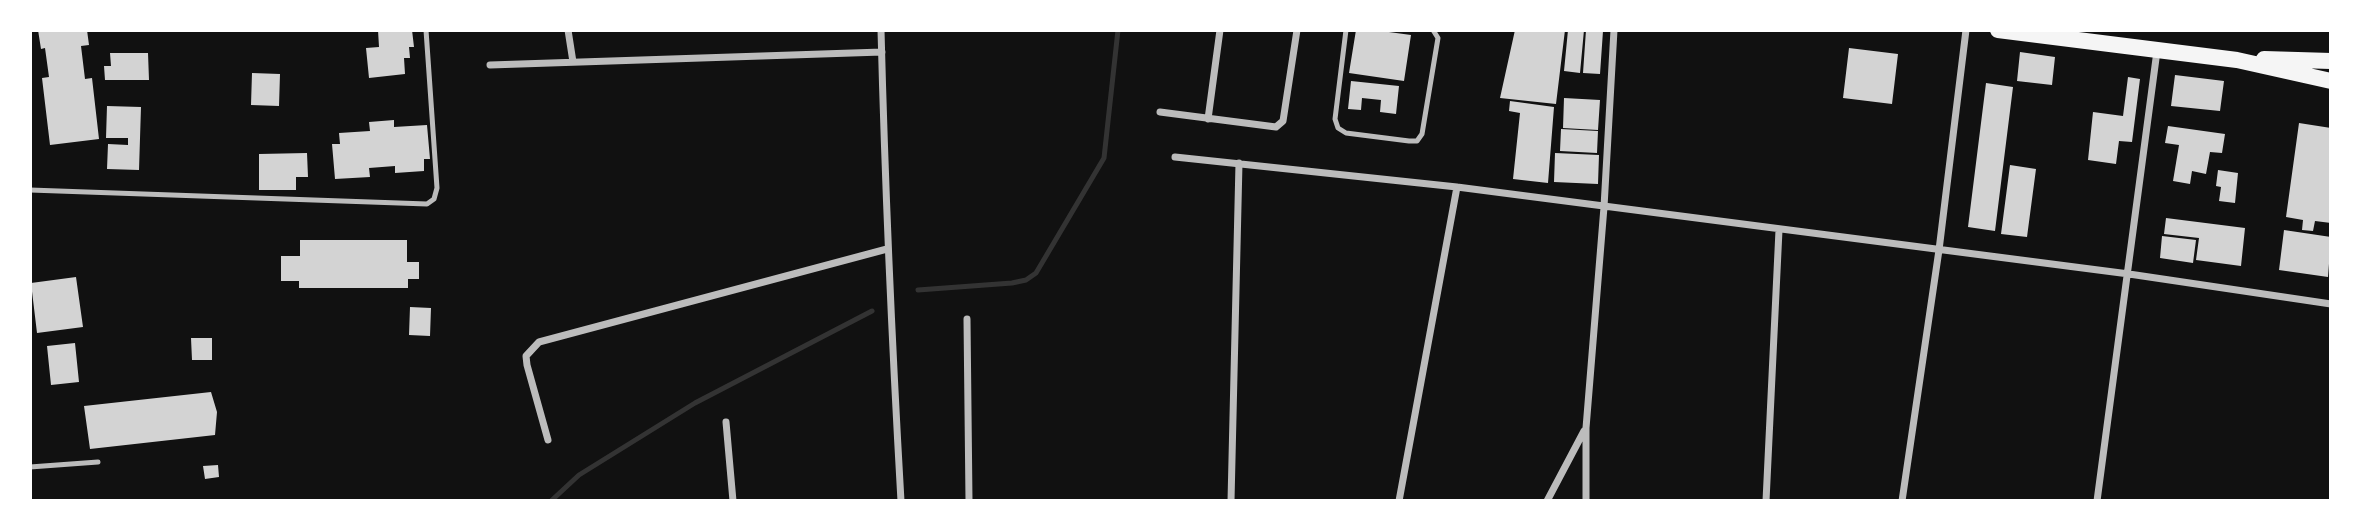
<!DOCTYPE html>
<html>
<head>
<meta charset="utf-8">
<style>
	body { margin:0 }
	#map { position:relative; width:2361px; height:531px; overflow:hidden; background:#111; font-family:Poppins,sans-serif }
	canvas { display:block }
	.frame { position:absolute; inset:0; border:32px solid #fff; pointer-events:none }
</style>
</head>
<body>
<div id="map">
<canvas width="2361" height="531"></canvas>
<div class="frame"></div>
</div>
<script>
const ctx = document.querySelector('canvas').getContext('2d');
ctx.lineJoin = 'round';
function strokePath(path, color, width, dash) {
  ctx.strokeStyle = color;
  ctx.lineWidth = width;
  ctx.lineCap = dash ? 'butt' : 'round';
  ctx.setLineDash(dash || []);
  ctx.stroke(path);
}
function fill(path, color) {
  ctx.fillStyle = color;
  ctx.fill(path, 'evenodd');
}
strokePath(new Path2D(`
	M918,290L1012,283L1026,280L1036,273L1104,158L1118,30
	M551,501L579,475L695,403L872,311`), '#333', 5);
fill(new Path2D(`
	M38,30H87L89,45L81,46L85,79L92,78L99,139L50,145L42,78L49,77L45,48L41,49Z
	M378,30H412L414,47H409L410,58H404L405,74L369,78L366,48L379,47Z
	M1356,30H1374L1411,35L1404,81L1349,73Z
	M1515,30H1565L1556,104L1500,98Z
	M1568,30H1584L1580,73L1564,71Z
	M1586,30L1603,31L1600,74L1583,73Z
	M1849,48L1898,54L1892,104L1843,98Z
	M2020,52L2055,57L2052,85L2017,81Z
	M110,53H148L149,80H105L104,66H111Z
	M252,73L280,74L279,106L251,105Z
	M2175,75L2224,81L2220,111L2171,106Z
	M2128,77L2140,79L2132,142L2119,141L2116,164L2088,160L2093,112L2123,116Z
	M1351,81L1399,86L1396,114L1380,112L1381,100L1362,98L1361,110L1348,109Z
	M1986,83L2013,87L1995,231L1968,227Z
	M1564,98L1600,100L1598,130L1563,128Z
	M1510,101L1554,107L1548,183L1513,179L1520,113L1509,111Z
	M107,106L141,107L139,170L107,169L108,144L128,145V138H106Z
	M394,120V127L427,125L430,159H424V171L395,173V166L369,168L370,177L335,179L332,144H340L339,133L370,131L369,122Z
	M2299,123L2331,128V223L2315,221L2313,231L2302,230L2303,220L2286,217Z
	M2168,126L2225,134L2222,153L2210,152L2206,174L2192,171L2190,184L2173,181L2179,145L2165,143Z
	M1561,129L1598,131L1597,153L1560,151Z
	M307,153L308,177H296V190H259V154Z
	M1555,153L1599,155L1598,184L1554,182Z
	M2010,165L2036,169L2027,237L2001,234Z
	M2218,170L2238,173L2235,203L2219,201L2221,187L2216,186Z
	M2166,218L2245,228L2241,266L2196,260L2199,238L2164,234Z
	M2284,230L2331,237L2328,277L2279,270Z
	M2162,236L2196,240L2193,263L2160,258Z
	M300,240H407V262H419V279H408V288H299V281H281V256H300Z
	M76,277L83,327L37,333L31,283Z
	M410,307L431,308L430,336L409,335Z
	M191,338H212V360H192Z
	M75,343L79,382L51,385L47,346Z
	M211,392L217,412L215,435L90,449L84,406Z
	M218,465L219,477L205,479L203,466Z`), '#d3d3d3');
strokePath(new Path2D(`
	M1346,30L1335,119L1338,128L1346,133L1409,141H1417L1422,134L1438,38L1433,30
	M30,190L427,204L434,199L437,188L426,30
	M30,467L98,462`), '#bcbcbc', 5);
strokePath(new Path2D(`
	M568,30L573,62
	M881,30C885,187 892,344 901,501
	M490,65L882,52
	M1160,112L1276,127L1283,121L1297,30
	M1208,119L1220,30
	M1175,157L1457,187L2129,274L2331,304
	M967,319L969,501
	M726,422L733,501
	M548,440L527,365L526,356L539,342L887,249
	M1231,501L1239,163
	M1399,501L1457,187
	M1547,501L1584,431
	M1586,501V428L1604,207L1614,30
	M1766,501L1779,230
	M1902,501L1939,250L1966,30
	M2097,501L2157,51`), '#bcbcbc', 7);
strokePath(new Path2D(`
	M1998,30L2237,60L2331,81
	M2264,59L2331,61`), '#f5f5f5', 16);
</script>
</body>
</html>
